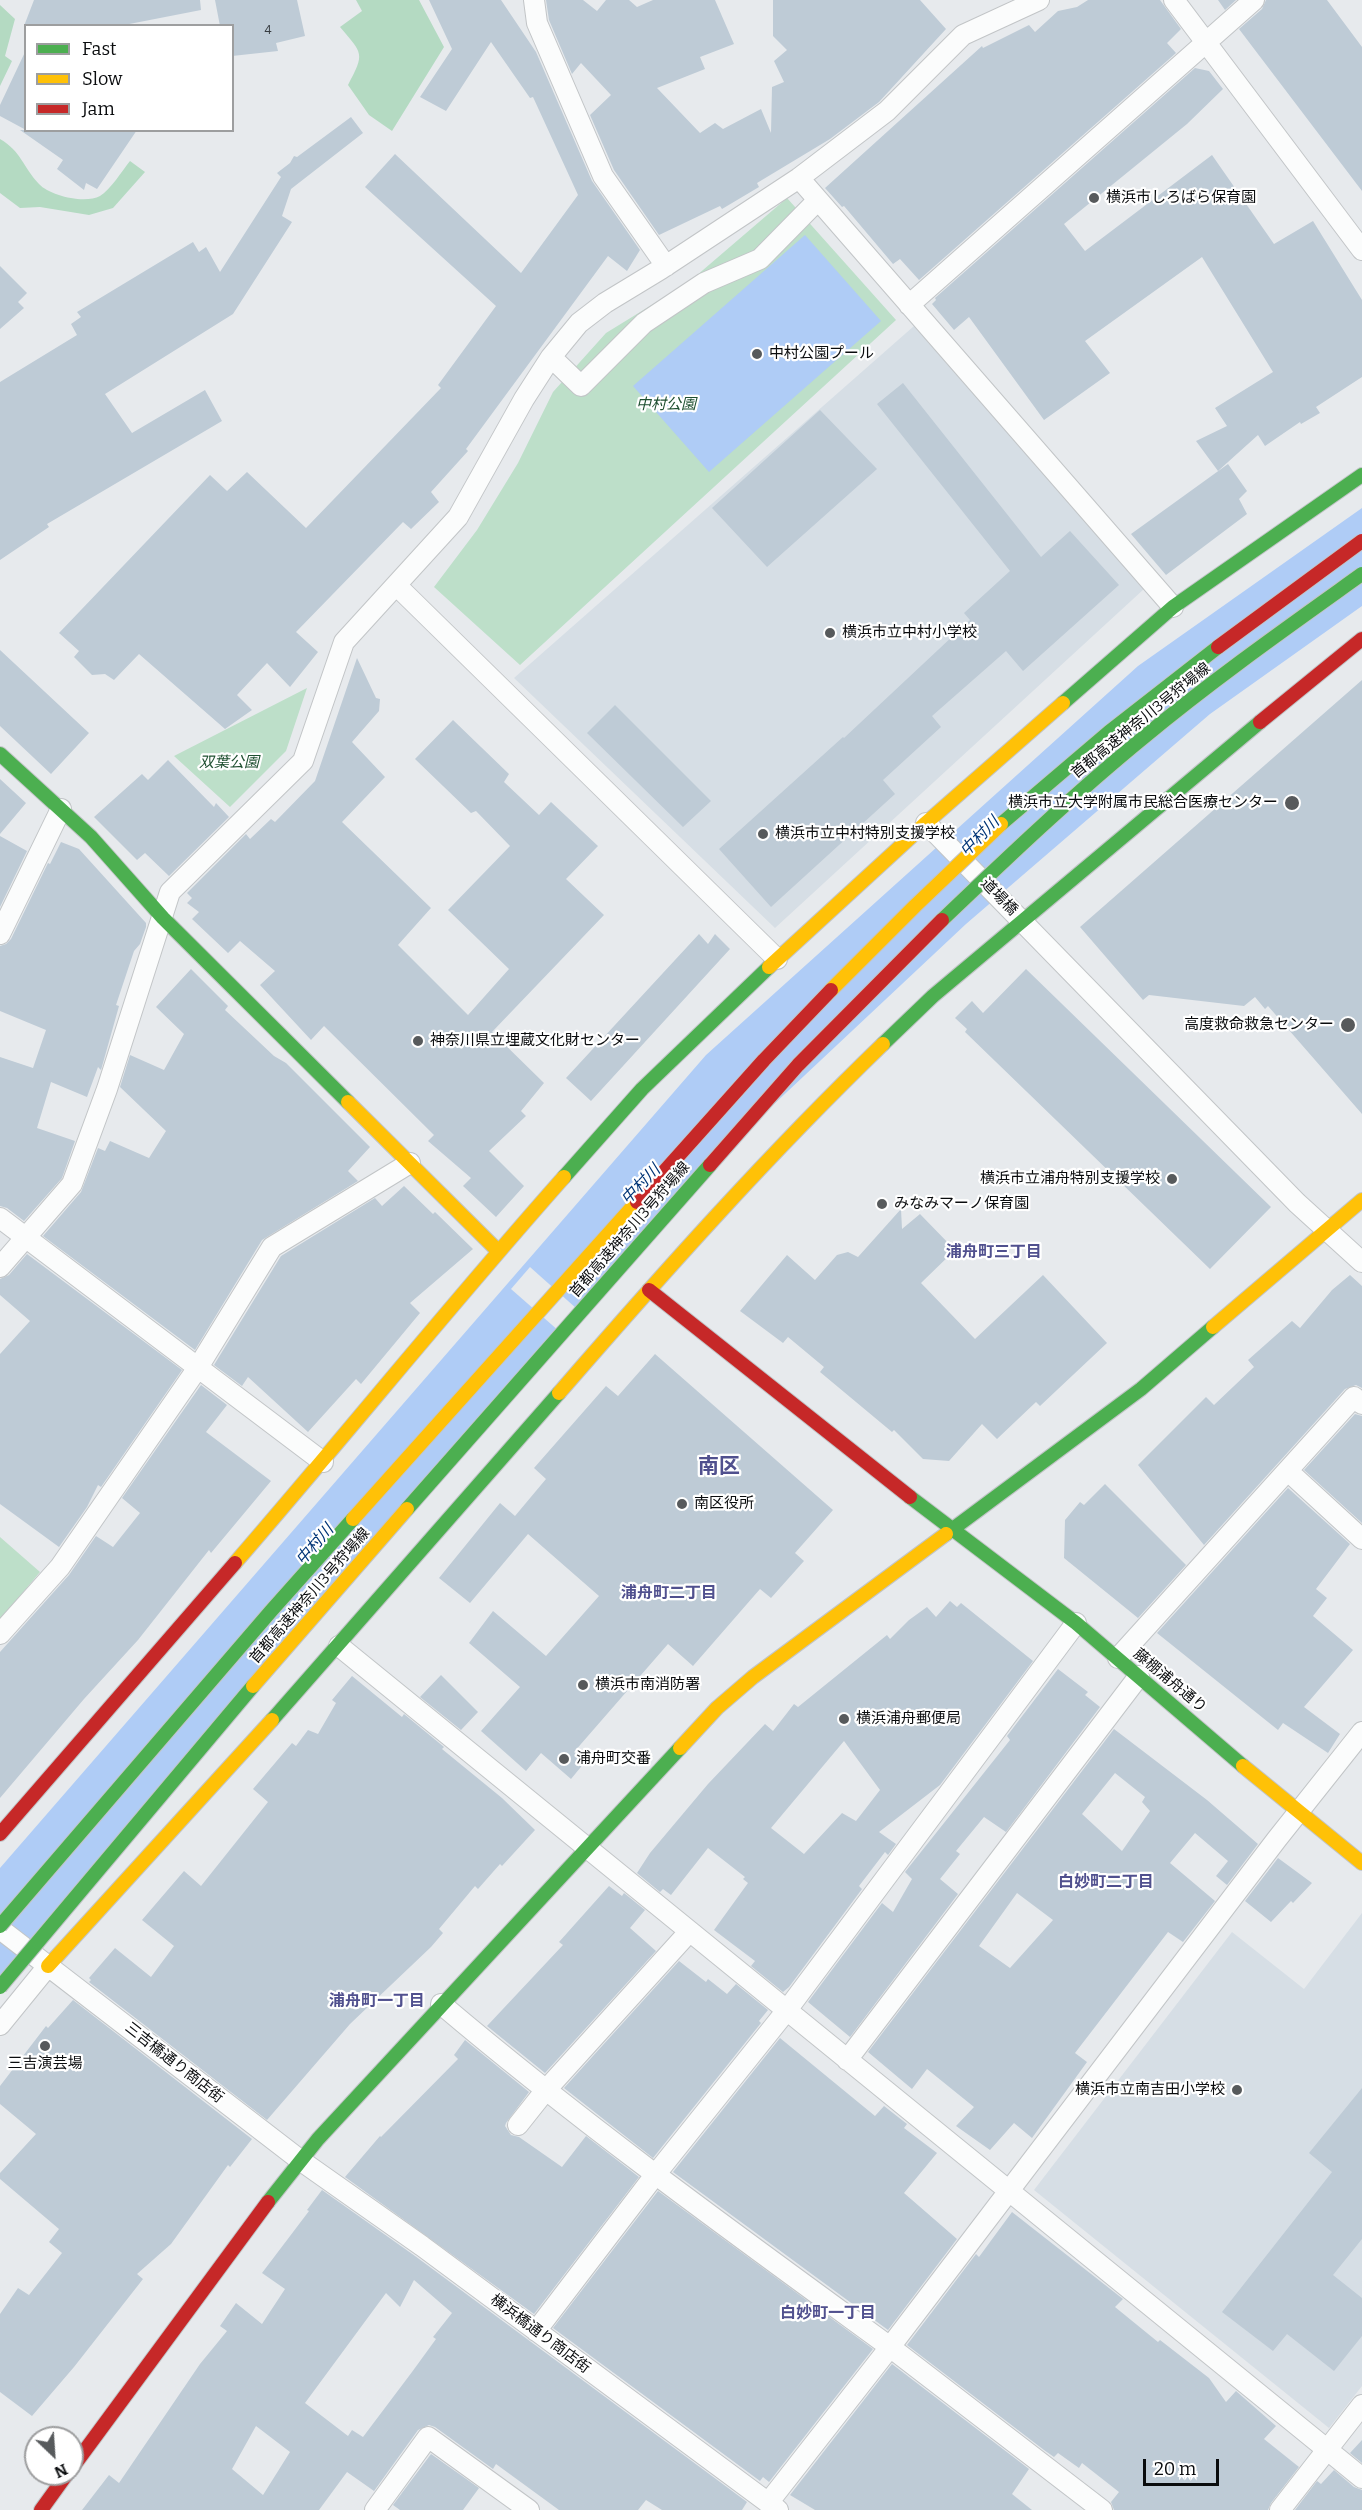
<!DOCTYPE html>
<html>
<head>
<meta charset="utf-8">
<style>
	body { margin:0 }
	#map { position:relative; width:1362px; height:2510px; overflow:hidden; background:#e7eaed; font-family:Bitter,serif }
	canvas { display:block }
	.legend { position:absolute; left:24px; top:24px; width:210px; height:108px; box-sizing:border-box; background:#fff; border:2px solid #9d9e9f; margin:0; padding:8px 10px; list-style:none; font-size:18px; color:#0a0c0e }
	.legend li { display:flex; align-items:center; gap:12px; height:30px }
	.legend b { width:30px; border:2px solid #9d9e9f }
	.north { position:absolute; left:24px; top:2426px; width:60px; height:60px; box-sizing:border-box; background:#fff; border:2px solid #9d9e9f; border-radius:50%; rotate:155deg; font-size:16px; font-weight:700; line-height:24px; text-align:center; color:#0a0c0e }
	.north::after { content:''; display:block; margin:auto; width:21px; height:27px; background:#575a5c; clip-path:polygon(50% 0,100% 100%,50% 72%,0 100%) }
	.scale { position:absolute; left:1143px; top:2459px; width:76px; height:27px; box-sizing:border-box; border:3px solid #0a0c0e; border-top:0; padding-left:8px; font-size:18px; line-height:21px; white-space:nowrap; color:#0a0c0e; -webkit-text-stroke:4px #fff; paint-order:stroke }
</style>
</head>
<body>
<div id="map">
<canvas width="1362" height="2510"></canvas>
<ul class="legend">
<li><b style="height:8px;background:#4caf50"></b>Fast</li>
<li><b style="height:8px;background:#ffc107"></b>Slow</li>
<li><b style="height:8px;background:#c62828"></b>Jam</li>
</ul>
<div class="north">N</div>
<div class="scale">20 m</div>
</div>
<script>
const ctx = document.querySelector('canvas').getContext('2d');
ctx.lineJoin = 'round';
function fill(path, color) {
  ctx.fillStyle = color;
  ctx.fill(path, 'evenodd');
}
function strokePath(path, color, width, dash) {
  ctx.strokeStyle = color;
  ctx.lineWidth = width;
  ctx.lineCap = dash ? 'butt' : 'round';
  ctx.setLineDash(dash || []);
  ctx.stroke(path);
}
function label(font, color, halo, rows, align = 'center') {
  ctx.font = font + ' Bitter,"Noto Sans JP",serif';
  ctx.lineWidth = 4.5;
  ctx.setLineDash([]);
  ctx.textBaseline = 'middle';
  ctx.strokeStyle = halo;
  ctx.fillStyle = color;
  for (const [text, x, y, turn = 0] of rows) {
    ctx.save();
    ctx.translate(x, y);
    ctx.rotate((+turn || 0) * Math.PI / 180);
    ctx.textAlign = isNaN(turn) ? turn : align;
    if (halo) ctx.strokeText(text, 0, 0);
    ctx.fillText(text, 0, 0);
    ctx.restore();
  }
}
fill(new Path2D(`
	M914,326L1144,589L775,928L514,678Z
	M1362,1913V2386L1329,2428L1034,2190L1232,1932L1304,1989Z`), '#d6dee5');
fill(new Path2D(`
	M787,198L896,320L520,665L434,587L477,530L518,463L553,392L606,333L689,282Z
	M307,688L286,751L230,807L174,756Z
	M0,1537L40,1572L0,1620Z`), '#bddfc9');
fill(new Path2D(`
	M356,0H419L444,47L392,131L369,115L348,85C365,53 363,54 340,27L362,11Z
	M0,5L15,19L5,56L12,61L0,86Z
	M0,139C21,151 23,167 39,184C50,196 85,204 100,196C111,189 122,171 130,161L145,172L113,208L89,215L40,207L20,208L0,193Z`), '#b4dac2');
fill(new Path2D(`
	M805,235L881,321L709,472L633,386Z
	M1362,508V606L1210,714L966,924L756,1121L0,1986V1868L706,1055L1138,666Z`), '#afccf6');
fill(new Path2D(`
	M530,1267L586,1317L568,1339L511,1289Z`), '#e7eaed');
fill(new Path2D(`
	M34,0H200L201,10L119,26H24Z
	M215,0H297L305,36L276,43L278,51L232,56V26H220Z
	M429,0H501L536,52L592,181L640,250L627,271L608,256L466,449L468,451L431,492L439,502L411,529L403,522L296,632L318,652L290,687L267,663L237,695L252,710L225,729L139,654L114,680L105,674L92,675L74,657L79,651L59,633L210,475L227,491L247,472L306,528L441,388L438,385L496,306L365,187L395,154L521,273L578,195L533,97L530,98L491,42L446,111L420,97L452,49Z
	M546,0H583L597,11L606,0H629L637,7L653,0H715L734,44L700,57L705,69L657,88L700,133L715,123L723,129L761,109L771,133L772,87L784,82L774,61L787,50L773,36V0H920L946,29L879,102L830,139L757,183L759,187L722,209L720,206L659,235L614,170L590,115L611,95L581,63L572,74L549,20Z
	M1088,0H1160L1181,29L1167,43L1176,53L919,280L900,259L893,264L844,206L842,207L825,188L982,46L983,48L1029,25L1035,32L1058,11L1077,7Z
	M1218,0H1236L1225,10Z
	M1266,0H1327L1362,47V191L1239,29L1262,9Z
	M26,50V130L0,116V105Z
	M1195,68L1209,71L1223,89L1187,124L1064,224L1085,251L1212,155L1274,244L1313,221L1362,300V377L1316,407L1320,413L1301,424L1300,422L1265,446L1258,435L1218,471L1196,441L1227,426L1215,408L1273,372L1202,257L1085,341L1110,373L1044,420L969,317L954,330L932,304L936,300L935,298Z
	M351,117L363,133L291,189L282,216L292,222L233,314L105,394L132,433L205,390L222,421L47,524L49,527L0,560V382L77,335L71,324L81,317L77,312L193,242L199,252L206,247L220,272L281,177L277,173L290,163L294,156L297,157Z
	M20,130H137L97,189L86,183L84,190L57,169L63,160Z
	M0,266L27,293L18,302L24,308L0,329Z
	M903,383L1041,557L1070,531L1119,585L1023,671L1006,651L932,716L941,727L883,780L895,794L771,907L719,849L843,737L844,738L970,620L964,613L1010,571L877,404Z
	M820,410L877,469L767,567L712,508Z
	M1228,464L1247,491L1239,499L1247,514L1166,575L1131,534Z
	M0,650L89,733L51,774L0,726Z
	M357,658L376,698L380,699L379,711L352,742L385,777L342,822L431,908L398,945L468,1015L509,969L448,910L510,846L476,811L471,813L415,759L453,720L509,774L504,782L539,815L551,802L598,846L566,879L604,915L492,1032L544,1083L521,1111L526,1116L489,1151L524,1186L496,1217L463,1186L471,1178L428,1141L434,1135L324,1026L311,1040L260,985L275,971L240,941L228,953L192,919L199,912L187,903L192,898L187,893L246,834L250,839L271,819L275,822L315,781Z
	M1362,680V1114L1268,1006L1265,1009L1255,997L1244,1006L1149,995L1143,1000L1080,927Z
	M615,705L711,801L683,827L587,733Z
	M168,760L214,807L216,803L229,817L169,876L145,853L137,860L94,817L142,774L148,780Z
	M0,779L26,803L0,834Z
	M0,836L27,851L0,907Z
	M61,842L79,849L146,923V927L140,944L134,951L116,1005L119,1006L101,1070L98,1067L87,1097L51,1082L37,1128L75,1141L62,1178L24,1221L7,1208L0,1206V1057L33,1068L46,1030L0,1011V946L6,944L11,939L48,863L50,864Z
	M699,934L708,944L715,934L730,949L591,1101L566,1078Z
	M191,969L228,1006L225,1010L274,1056L286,1063L370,1147L348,1171L358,1181L262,1240L195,1350L43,1236L81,1192L98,1148L105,1151L110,1141L149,1158L166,1131L120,1087L130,1055L164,1070L184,1034L156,1007Z
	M1026,969L1271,1207L1210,1269L965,1032L967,1029L955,1018L972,1001L983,1013Z
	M404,1186L433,1214L435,1212L473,1249L410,1303L420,1313L361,1384L356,1379L308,1432L248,1377L242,1386L214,1365L281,1256L375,1198L382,1206Z
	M901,1209L902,1229L920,1214L955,1250L921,1283L975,1339L1043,1275L1107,1343L1040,1406L1036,1402L997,1439L982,1424L949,1461L923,1459L894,1430L892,1432L820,1372L824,1367L788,1337L783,1343L740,1311L787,1255L815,1280L837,1255L848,1252L858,1257Z
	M27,1254L182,1370L101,1487L98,1485L87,1507L59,1547L0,1504V1354L30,1321L0,1295V1279L9,1275Z
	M1350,1275L1362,1286V1388L1356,1385L1345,1389L1204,1545L1138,1465L1206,1397L1214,1405L1254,1367L1248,1360L1292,1321L1300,1328L1332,1290Z
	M655,1354L833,1510L795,1553L804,1561L771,1598L760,1589L693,1666L668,1644L574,1752L585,1762L571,1779L541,1753L526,1771L481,1731L520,1687L469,1643L493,1611L546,1656L599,1596L528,1534L470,1603L439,1578L500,1503L515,1516L546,1479L534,1468L606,1386L618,1396Z
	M201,1385L227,1405L206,1432L271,1481L211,1553L209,1550L138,1640L84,1699L0,1798V1652L69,1575L96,1536L113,1547L140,1513L122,1498Z
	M1355,1414L1362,1416V1523L1304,1470Z
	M1105,1484L1186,1565L1138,1618L1064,1558L1065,1520L1080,1502L1084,1505Z
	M1288,1488L1350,1544L1316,1589L1327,1598L1313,1616L1353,1650L1304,1707L1340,1734L1328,1753L1283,1723L1278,1730L1157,1633Z
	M950,1601L957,1607L961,1603L1033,1661L940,1785L879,1832L896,1844L888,1855L885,1852L859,1886L862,1889L789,1987L783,1992L751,1966L755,1961L714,1930L748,1883L743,1879L745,1877L708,1848L671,1895L663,1889L660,1892L637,1873L650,1853L708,1784L765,1724L773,1731L794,1704L798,1707L887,1635L890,1639L909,1620L927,1607L936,1617ZM844,1741L880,1790L856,1821L842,1813L804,1854L771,1828Z
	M1058,1669L1088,1692L1085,1695L1100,1707L1006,1832L984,1817L956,1851L960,1854L940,1879L958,1894L850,2037L808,2002L882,1903L893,1912L912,1879L905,1872L1010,1740L1007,1736Z
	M441,1675L478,1712L461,1730L420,1697Z
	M352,1676L402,1717L404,1714L444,1747L442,1749L502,1798L535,1830L502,1866L500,1864L478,1889L475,1886L439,1929L443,1933L431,1947L350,2024L267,2120L89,1982L91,1980L89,1978L115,1948L151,1977L174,1946L142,1920L184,1871L201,1886L268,1802L253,1789L292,1743L296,1746L308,1730L318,1734L336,1703L332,1700Z
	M1114,1729L1207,1800L1258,1844L1227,1885L1216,1876L1228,1861L1195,1833L1170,1863L1215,1901L1183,1942L1168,1932L1075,2053L1087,2062L1032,2138L1014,2123L990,2150L956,2126L974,2107L927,2069L912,2089L868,2052ZM1115,1773L1145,1797L1142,1802L1150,1811L1122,1851L1082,1814ZM1017,1893L1053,1920L1010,1968L979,1946Z
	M1278,1858L1312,1883L1293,1903L1291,1901L1271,1922L1245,1901Z
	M609,1886L622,1896L624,1893L645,1910L630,1928L656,1951L545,2073L487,2026L563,1945L559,1942Z
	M679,1961L706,1982L708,1979L727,1994L736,1984L768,2010L759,2021L761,2023L653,2158L564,2088Z
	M73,2000L252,2139L230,2167L228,2165L171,2244L137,2274L143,2279L74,2367L32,2416L0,2392V2314L18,2288L29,2295L62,2253L49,2242L59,2229L0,2179V2173L36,2134L0,2104V2086L46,2026L48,2028Z
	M780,2038L875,2116L884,2106L907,2124L904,2128L937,2153L904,2193L957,2239L888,2330L673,2172Z
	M465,2040L529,2092L506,2123L505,2126L511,2135L519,2137L562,2167L586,2136L639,2177L534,2314L345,2177L380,2136L381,2137L458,2059L454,2055Z
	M1362,2088V2239L1333,2275L1362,2298V2336L1334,2371L1287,2334L1273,2351L1222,2312L1332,2172L1309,2153Z
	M322,2190L415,2256L747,2502L742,2510H662L646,2500L638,2510H559L496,2464L493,2469L435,2427L429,2425L418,2430L374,2491L347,2472L319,2510H82L109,2475L119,2483L200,2364L227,2331L220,2326L236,2303L262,2324L285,2289L262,2273L309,2211L307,2210ZM414,2280L452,2313L433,2337L436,2339L412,2372L363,2437L352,2430L348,2436L305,2403L386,2293L400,2307ZM256,2426L290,2452L263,2495L232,2469Z
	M658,2191L873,2349L769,2482L763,2477L760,2481L553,2328Z
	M1012,2212L1123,2299L1115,2307L1158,2342L1160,2340L1209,2378L1226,2402L1236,2391L1276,2426L1264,2439L1299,2467L1271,2503L1268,2510H1114L1111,2502L1119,2492L1082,2463L1079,2468L1058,2453L1054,2457L1044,2450L907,2345L976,2254L979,2257Z
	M892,2364L1029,2469L1012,2494L1032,2510H815L790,2495Z
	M1362,2440V2463L1350,2453Z
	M431,2454L479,2488L463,2510H400L393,2505Z
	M1334,2470L1354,2487L1362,2490V2510H1295L1317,2481L1321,2484Z`), '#becbd6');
const street = new Path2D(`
	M534,0L537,23L603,176L666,266
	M1174,0L1362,250
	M799,178L1173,607
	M909,305L1254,0
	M551,357L581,386L644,323L704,283L760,259L818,200
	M396,585L777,959
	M926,823L1297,1203L1362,1262
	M0,934L61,809
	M0,1218L323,1462
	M0,1267L72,1184L107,1089L170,892L303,761L344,642L458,517L524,399L551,357L579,323L605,303L661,269L799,178L887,111L963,35L1039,0
	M1289,1472L1362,1539
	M0,1634L60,1567L197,1369L272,1247L410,1163
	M339,1646L1362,2478
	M1118,1658L1354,1397L1362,1404
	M0,1929L300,2160L422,2246L778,2510
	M441,2004C585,2126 738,2236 890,2347L1277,1839L1362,1732
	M0,2025L48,1966
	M847,2060L1139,1676
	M518,2125L545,2091L689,1932
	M536,2331L655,2175L787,2010L1076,1623
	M768,2503L890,2347L1102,2510
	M375,2510L428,2437L529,2510
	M1280,2510L1362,2405`);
const fast = new Path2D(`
	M1063,703L1173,607L1362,475
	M0,754L91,837L163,918L348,1102
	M883,1044L933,996L1260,722
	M564,1177L642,1089L769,967
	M910,1497L1076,1623L1243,1766
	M946,1534L1141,1389L1213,1327
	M272,1720L559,1393
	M268,2202L318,2139L680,1748`);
const slow = new Path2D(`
	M769,967L926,823L1063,703
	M348,1102L498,1251
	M1213,1327L1362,1200
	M559,1393C663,1273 769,1154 883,1044
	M235,1563C346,1435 452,1303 564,1177
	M680,1748L717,1708L753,1677L946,1534
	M1243,1766L1362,1863
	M48,1966L272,1720`);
const jam = new Path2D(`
	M1260,722L1362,639
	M649,1290L910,1497
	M0,1834L235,1563
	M72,2468L268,2202
	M41,2510L67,2474`);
strokePath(street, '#c2c5c7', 22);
strokePath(fast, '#c2c5c7', 16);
strokePath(slow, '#c2c5c7', 16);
strokePath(jam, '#c2c5c7', 16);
strokePath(street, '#fbfcfc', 20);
strokePath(fast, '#4caf50', 14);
strokePath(slow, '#ffc107', 14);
strokePath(jam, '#c62828', 14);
const fastBridge = new Path2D(`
	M1001,824L1109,732L1218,647
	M942,920C1008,857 1073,795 1144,737C1214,679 1288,627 1362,574
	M407,1509L710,1165
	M0,1926L271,1611L353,1519
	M0,1987L253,1686`);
const slowBridge = new Path2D(`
	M831,990L915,906L1001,824
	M353,1519L637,1202
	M253,1686L407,1509`);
const jamBridge = new Path2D(`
	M1218,647L1362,541
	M710,1165L798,1065L942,920
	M637,1202L764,1060L831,990`);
strokePath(fastBridge, '#c2c5c7', 16, []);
strokePath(slowBridge, '#c2c5c7', 16, []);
strokePath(jamBridge, '#c2c5c7', 16, []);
strokePath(fastBridge, '#4caf50', 14);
strokePath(slowBridge, '#ffc107', 14);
strokePath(jamBridge, '#c62828', 14);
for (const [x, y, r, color] of [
	[1094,198,6,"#575a5c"],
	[757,354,6,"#575a5c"],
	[830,633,6,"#575a5c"],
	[1292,803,8,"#575a5c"],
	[763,834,6,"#575a5c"],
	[1348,1025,8,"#575a5c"],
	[418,1041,6,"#575a5c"],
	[1172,1179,6,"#575a5c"],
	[882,1204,6,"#575a5c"],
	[682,1504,6,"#575a5c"],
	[583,1685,6,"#575a5c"],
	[844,1719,6,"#575a5c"],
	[564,1759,6,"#575a5c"],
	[45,2046,6,"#575a5c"],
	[1237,2090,6,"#575a5c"]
]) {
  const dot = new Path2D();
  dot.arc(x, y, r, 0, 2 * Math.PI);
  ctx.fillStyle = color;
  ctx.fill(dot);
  strokePath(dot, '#fff', 2);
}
label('12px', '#373c40', null, [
	["4",268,31]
]);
label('15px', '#0a0c0e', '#fff', [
	["横浜市しろばら保育園",1106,198],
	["中村公園プール",769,354],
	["横浜市立中村小学校",842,633],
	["横浜市立大学附属市民総合医療センター",1278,803,"right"],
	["横浜市立中村特別支援学校",775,834],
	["高度救命救急センター",1334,1025,"right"],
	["神奈川県立埋蔵文化財センター",430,1041],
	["横浜市立浦舟特別支援学校",1160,1179,"right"],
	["みなみマーノ保育園",894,1204],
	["南区役所",694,1504],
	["横浜市南消防署",595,1685],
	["横浜浦舟郵便局",856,1719],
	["浦舟町交番",576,1759],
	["三吉演芸場",45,2064,"center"],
	["横浜市立南吉田小学校",1225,2090,"right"]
], 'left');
label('italic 15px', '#1e4f30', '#fff', [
	["中村公園",666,405],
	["双葉公園",229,763]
]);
label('15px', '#0a0c0e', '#fff', [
	["首都高速神奈川3号狩場線",1141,721,-39],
	["道場橋",999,897,46],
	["首都高速神奈川3号狩場線",630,1230,-49],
	["首都高速神奈川3号狩場線",310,1596,-49],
	["藤棚浦舟通り",1170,1681,40],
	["三吉橋通り商店街",174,2063,38],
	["横浜橋通り商店街",540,2334,37]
]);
label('italic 16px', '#003476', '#fff', [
	["中村川",980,837,-46],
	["中村川",641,1185,-46],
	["中村川",315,1545,-49]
]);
label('bold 16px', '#50508e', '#fff', [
	["浦舟町三丁目",994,1253],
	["浦舟町二丁目",669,1594],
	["白妙町二丁目",1106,1883],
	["浦舟町一丁目",377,2002],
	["白妙町一丁目",828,2314]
]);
label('bold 21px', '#50508e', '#fff', [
	["南区",719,1467]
]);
</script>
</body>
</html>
